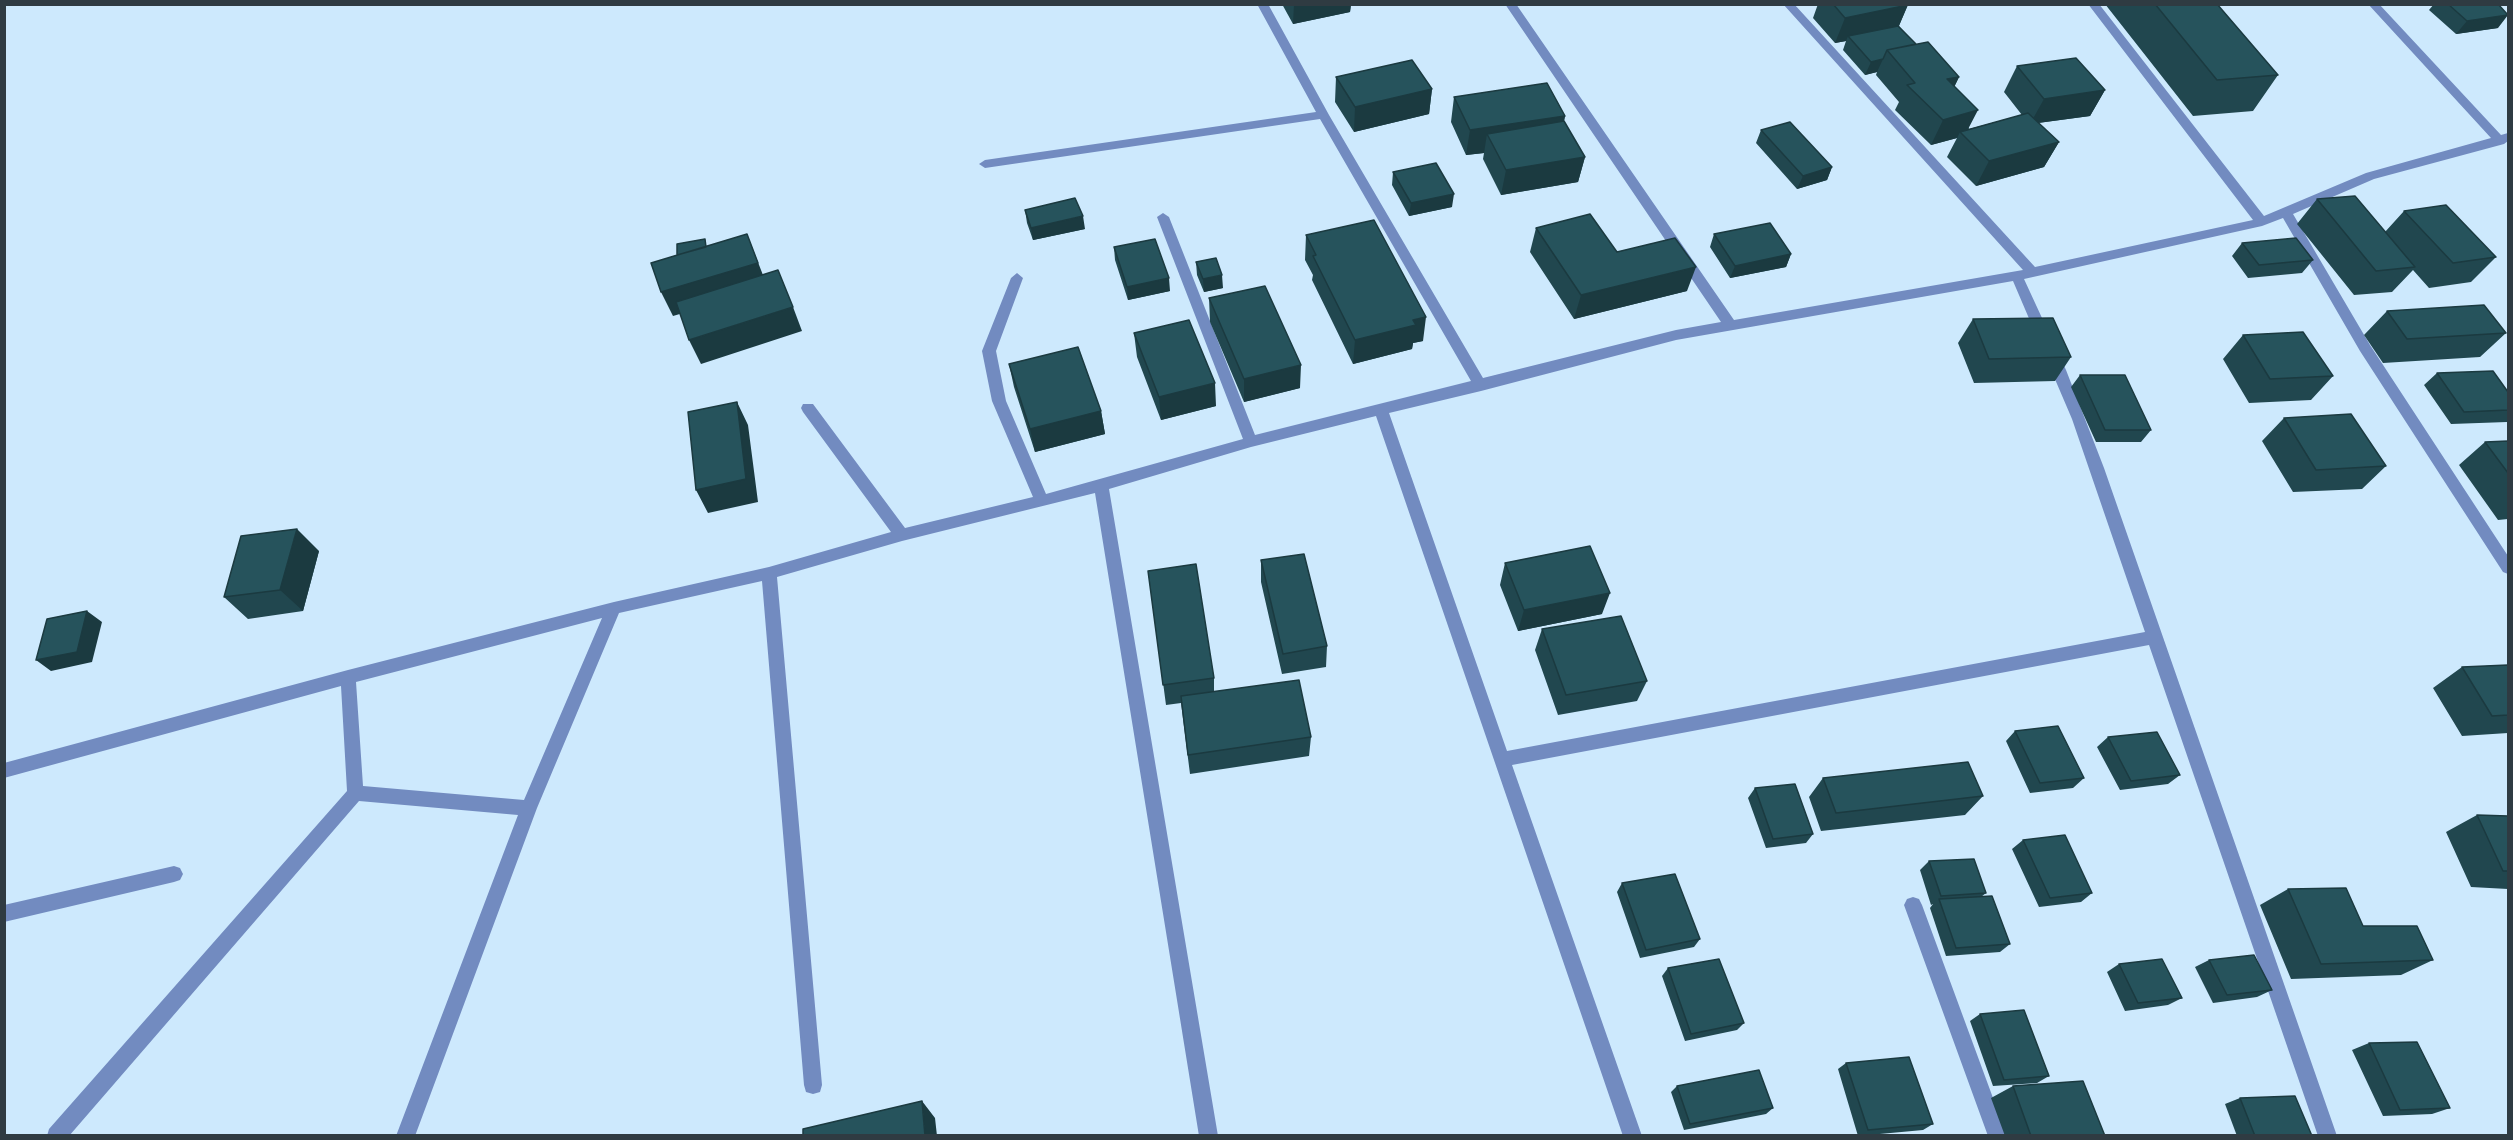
<!DOCTYPE html>
<html>
<head>
<meta charset="utf-8">
<style>
	body { margin:0 }
	#map { position:relative; width:2513px; height:1140px; overflow:hidden; background:#cde9fd; font-family:"Open Sans",sans-serif }
	canvas { display:block }
	.frame { position:absolute; inset:0; border:6px solid #2f3b42; pointer-events:none }
</style>
</head>
<body>
<div id="map">
<canvas width="2513" height="1140"></canvas>
<div class="frame"></div>
</div>
<script>
const ctx = document.querySelector('canvas').getContext('2d');
ctx.lineJoin = 'round';
function fill(path, color) {
  ctx.fillStyle = color;
  ctx.fill(path, 'evenodd');
}
function strokePath(path, color, width, dash) {
  ctx.strokeStyle = color;
  ctx.lineWidth = width;
  ctx.lineCap = dash ? 'butt' : 'round';
  ctx.setLineDash(dash || []);
  ctx.stroke(path);
}
fill(new Path2D(`
	M1257,4H1268L1329,115L1483,378L1676,330L1721,322L1505,4H1516L1734,320L2023,270L1783,4H1794L2035,267L2253,220L2088,4H2099L2264,216L2366,173L2491,138L2368,4H2379L2501,135L2508,133V141L2504,144L2374,179L2293,214L2370,345L2508,556V574L2503,572L2360,351L2283,218L2262,226L2024,279L2066,370L2104,468L2337,1136H2318L2149,645L1512,765L1642,1136H1623L1376,416L1251,447L1109,489L1218,1136H1199L1095,493L902,541L777,577L822,1085L820,1092L813,1094L806,1092L804,1085L762,581L619,613L537,808L415,1136H396L518,815L359,801L69,1136H47L49,1129L347,791L341,686L4,778V763L348,670L614,602L769,567L891,532L803,412L801,408L803,404H813L905,528L1033,497L992,401L982,351L1011,278L1017,273L1023,278L996,351L1006,401L1046,494L1243,439L1157,217L1163,213L1169,217L1255,435L1471,381L1320,119L985,168L979,164L985,160L1316,112ZM2013,281L2072,419L2145,632L1507,751L1389,413L1481,391L1676,340ZM602,618L524,800L363,786L356,682Z
	M174,866L180,868L183,874L180,880L174,882L4,922V905Z
	M1913,897L1919,899L1922,905L2007,1136H1988L1904,905L1907,899Z`), '#728bc0');
fill(new Path2D(`
	M1282,4H1351L1350,12L1293,24Z
	M1818,4H1908L1899,26L1916,44L1959,77L1954,87L1969,129L2022,115L2004,92L2017,66L2105,90L2090,116L2038,123L2059,142L2044,167L1976,186L1947,157L1957,138L1931,145L1895,110L1899,102L1876,75L1877,72L1865,75L1843,50L1846,41L1835,43L1813,18Z
	M2105,4H2217L2278,75L2253,111L2193,116Z
	M2434,4H2498V28L2456,34L2429,10Z
	M1336,77L1432,89L1429,114L1354,132L1335,102Z
	M1454,97L1565,116L1564,121L1585,157L1578,182L1501,195L1483,159L1484,153L1466,155L1451,122Z
	M1761,130L1832,167L1827,180L1797,189L1756,143Z
	M1393,172L1452,207L1409,216L1392,185Z
	M2317,199L2385,232L2404,211L2496,257L2471,282L2429,288L2413,270L2392,292L2354,295L2297,224Z
	M1025,210L1085,229L1033,240L1027,223Z
	M1536,228L1617,252L1687,291L1574,319L1530,252Z
	M1714,234L1791,254L1786,267L1730,278L1710,247Z
	M1306,235L1423,341L1413,343L1412,349L1353,364L1312,280L1313,275L1305,260Z
	M2242,243L2313,260L2302,273L2248,278L2232,256Z
	M1114,247L1170,291L1128,300L1115,260Z
	M1196,262L1223,288L1204,292L1197,275Z
	M1209,298L1300,388L1244,402L1210,322Z
	M2387,311L2506,333L2480,357L2383,363L2364,335Z
	M1973,319L2071,357L2055,381L1974,383L1958,343Z
	M1134,333L1216,406L1161,420L1137,357Z
	M2243,335L2333,376L2311,400L2249,403L2223,359Z
	M1009,364L1101,411L1105,434L1035,452L1014,387Z
	M2437,373L2508,392V421L2507,422L2451,424L2424,385Z
	M2080,375L2151,430L2141,442H2096L2071,387Z
	M2284,418L2386,466L2362,489L2293,492L2262,441Z
	M2508,441V519L2498,520L2459,465L2485,442Z
	M319,551L303,611L248,619L224,597Z
	M1261,560L1327,646L1326,667L1282,674L1261,582Z
	M1505,563L1602,614L1518,631L1500,585Z
	M1151,592L1214,678V692L1311,737L1309,756L1190,774L1181,703L1166,705Z
	M1542,629L1647,681L1637,701L1558,715L1535,650Z
	M2508,665V733L2462,736L2433,688L2462,667Z
	M2015,731L2084,778L2073,788L2030,793L2006,741Z
	M2108,737L2180,775L2168,784L2120,790L2097,747Z
	M1823,778L1983,796L1965,815L1821,831L1809,797Z
	M1755,788L1813,834L1806,843L1766,848L1748,798Z
	M2477,815L2508,816V889L2471,887L2446,832Z
	M2023,840L2092,893L2081,902L2039,907L2012,849Z
	M1929,861L1986,893L1981,897L2010,944L2000,952L1946,956L1930,908L1933,904L1931,905L1920,870Z
	M1622,883L1700,939L1694,947L1640,958L1617,892Z
	M2288,889L2363,926L2433,960L2401,975L2291,979L2260,905Z
	M2209,960L2272,990L2257,997L2213,1003L2195,967Z
	M2119,964L2182,998L2168,1005L2125,1011L2107,972Z
	M1668,968L1744,1023L1737,1030L1685,1041L1662,976Z
	M1980,1014L2049,1076L2037,1083L1993,1086L1970,1021Z
	M2369,1043L2450,1108L2432,1114L2383,1116L2352,1050Z
	M1846,1063L1933,1124L1923,1130L1858,1136L1838,1069Z
	M1677,1086L1773,1108L1766,1114L1684,1130L1671,1092Z
	M2013,1086L2105,1136H2005L1991,1098Z
	M2240,1098L2312,1136H2237L2225,1104Z`), '#21474f');
fill(new Path2D(`
	M1294,4H1351L1350,12L1293,24Z
	M1908,5L1897,30L1848,36L1846,41L1835,43L1845,18Z
	M2508,15L2498,28L2456,34L2467,21Z
	M1883,59L1877,72L1865,75L1871,62Z
	M1959,77L1947,102V79Z
	M1432,89L1429,114L1354,132L1355,107Z
	M2105,90L2090,116L2030,124L2044,99Z
	M1978,110L1965,135L1960,132L1957,138L1931,145L1943,120Z
	M1565,116L1560,141L1487,134L1484,153L1466,155L1470,130Z
	M2059,142L2044,167L1976,186L1989,161Z
	M1585,157L1578,182L1501,195L1506,170Z
	M1832,167L1827,180L1797,189L1803,176Z
	M1454,194L1452,207L1409,216L1411,203Z
	M1083,216L1085,229L1033,240L1031,228Z
	M747,234L768,288L673,316L661,292Z
	M1791,254L1786,267L1730,278L1735,266Z
	M1696,267L1687,291L1574,319L1581,295Z
	M1222,275L1223,288L1204,292L1203,279Z
	M1169,278L1170,291L1128,300L1127,287Z
	M793,307L802,331L701,364L689,340Z
	M1426,317L1423,341L1413,343L1412,349L1353,364L1355,340L1413,320Z
	M1301,365L1300,388L1244,402V379Z
	M1215,383L1216,406L1161,420L1159,397Z
	M737,402L748,425L758,502L708,513L696,490Z
	M1101,411L1105,434L1035,452L1030,429Z
	M297,529L319,551L303,611L280,590Z
	M1610,593L1602,614L1518,631L1524,610Z
	M87,611L102,622L92,662L51,671L36,660Z
	M922,1101L935,1118L937,1136H925Z`), '#1b3a40');
const building = new Path2D(`
	M1833,4H1908V5L1845,18Z
	M2155,4H2217L2278,75L2217,80Z
	M2448,4H2498L2508,15L2467,21Z
	M1898,26L1916,44L1887,50L1883,59L1871,62L1848,36Z
	M1928,42L1959,77L1947,79L1978,110L1943,120L1907,85L1915,83L1887,50Z
	M2076,58L2105,90L2044,99L2017,66Z
	M1412,60L1432,89L1355,107L1336,77Z
	M1547,83L1565,116L1470,130L1454,97Z
	M2028,113L2059,142L1989,161L1960,132Z
	M1564,121L1585,157L1506,170L1487,134Z
	M1790,122L1832,167L1803,176L1761,130Z
	M1436,163L1454,194L1411,203L1393,172Z
	M2355,196L2415,267L2376,271L2317,199Z
	M1075,198L1083,216L1031,228L1025,210Z
	M2446,205L2496,257L2453,263L2404,211Z
	M1590,214L1617,252L1675,238L1696,267L1581,295L1536,228Z
	M1374,220L1426,317L1413,320L1416,325L1355,340L1313,256L1316,255L1306,235Z
	M1770,223L1791,254L1735,266L1714,234Z
	M747,234L758,263L661,292L651,263Z
	M2296,238L2313,260L2259,265L2242,243Z
	M705,239L706,247L677,255V244Z
	M1155,239L1169,278L1127,287L1114,247Z
	M1216,258L1222,275L1203,279L1196,262Z
	M778,270L793,307L689,340L676,302Z
	M1265,286L1301,365L1244,379L1209,298Z
	M2484,305L2506,333L2407,339L2387,311Z
	M2053,318L2071,357L1989,359L1973,319Z
	M1189,320L1215,383L1159,397L1134,333Z
	M2303,332L2333,376L2270,379L2243,335Z
	M1078,347L1101,411L1030,429L1009,364Z
	M2493,371L2508,392V410L2464,412L2437,373Z
	M2080,375H2125L2151,430H2105Z
	M737,402L746,479L696,490L688,412Z
	M2351,414L2386,466L2316,470L2284,418Z
	M2508,441V473L2485,442Z
	M297,529L280,590L224,597L241,536Z
	M1590,546L1610,593L1524,610L1505,563Z
	M1304,554L1327,646L1283,654L1261,560Z
	M1196,564L1214,678L1163,685L1148,571Z
	M87,611L77,652L36,660L47,619Z
	M1621,616L1647,681L1566,695L1542,629Z
	M2508,665V715L2492,716L2462,667Z
	M1299,680L1311,737L1188,755L1181,696Z
	M2058,726L2084,778L2040,783L2015,731Z
	M2157,732L2180,775L2131,781L2108,737Z
	M1968,762L1983,796L1836,813L1823,778Z
	M1795,784L1813,834L1773,839L1755,788Z
	M2477,815L2508,816V871H2503Z
	M2065,835L2092,893L2050,898L2023,840Z
	M1974,859L1986,893L1941,896L1929,861Z
	M1675,874L1700,939L1646,950L1622,883Z
	M2346,888L2363,926H2417L2433,960L2321,964L2288,889Z
	M1992,896L2010,944L1956,948L1939,899Z
	M2254,955L2272,990L2227,995L2209,960Z
	M1719,959L1744,1023L1691,1034L1668,968Z
	M2162,959L2182,998L2138,1003L2119,964Z
	M2024,1010L2049,1076L2004,1080L1980,1014Z
	M2417,1042L2450,1108L2400,1110L2369,1043Z
	M1909,1057L1933,1124L1868,1130L1846,1063Z
	M1759,1070L1773,1108L1690,1124L1677,1086Z
	M2083,1081L2105,1136H2031L2013,1086Z
	M2295,1096L2312,1136H2255L2240,1098Z
	M922,1101L925,1136H803V1129Z`);
fill(building, '#26535c');
strokePath(building, '#1b3a40', 1.5);
</script>
</body>
</html>
